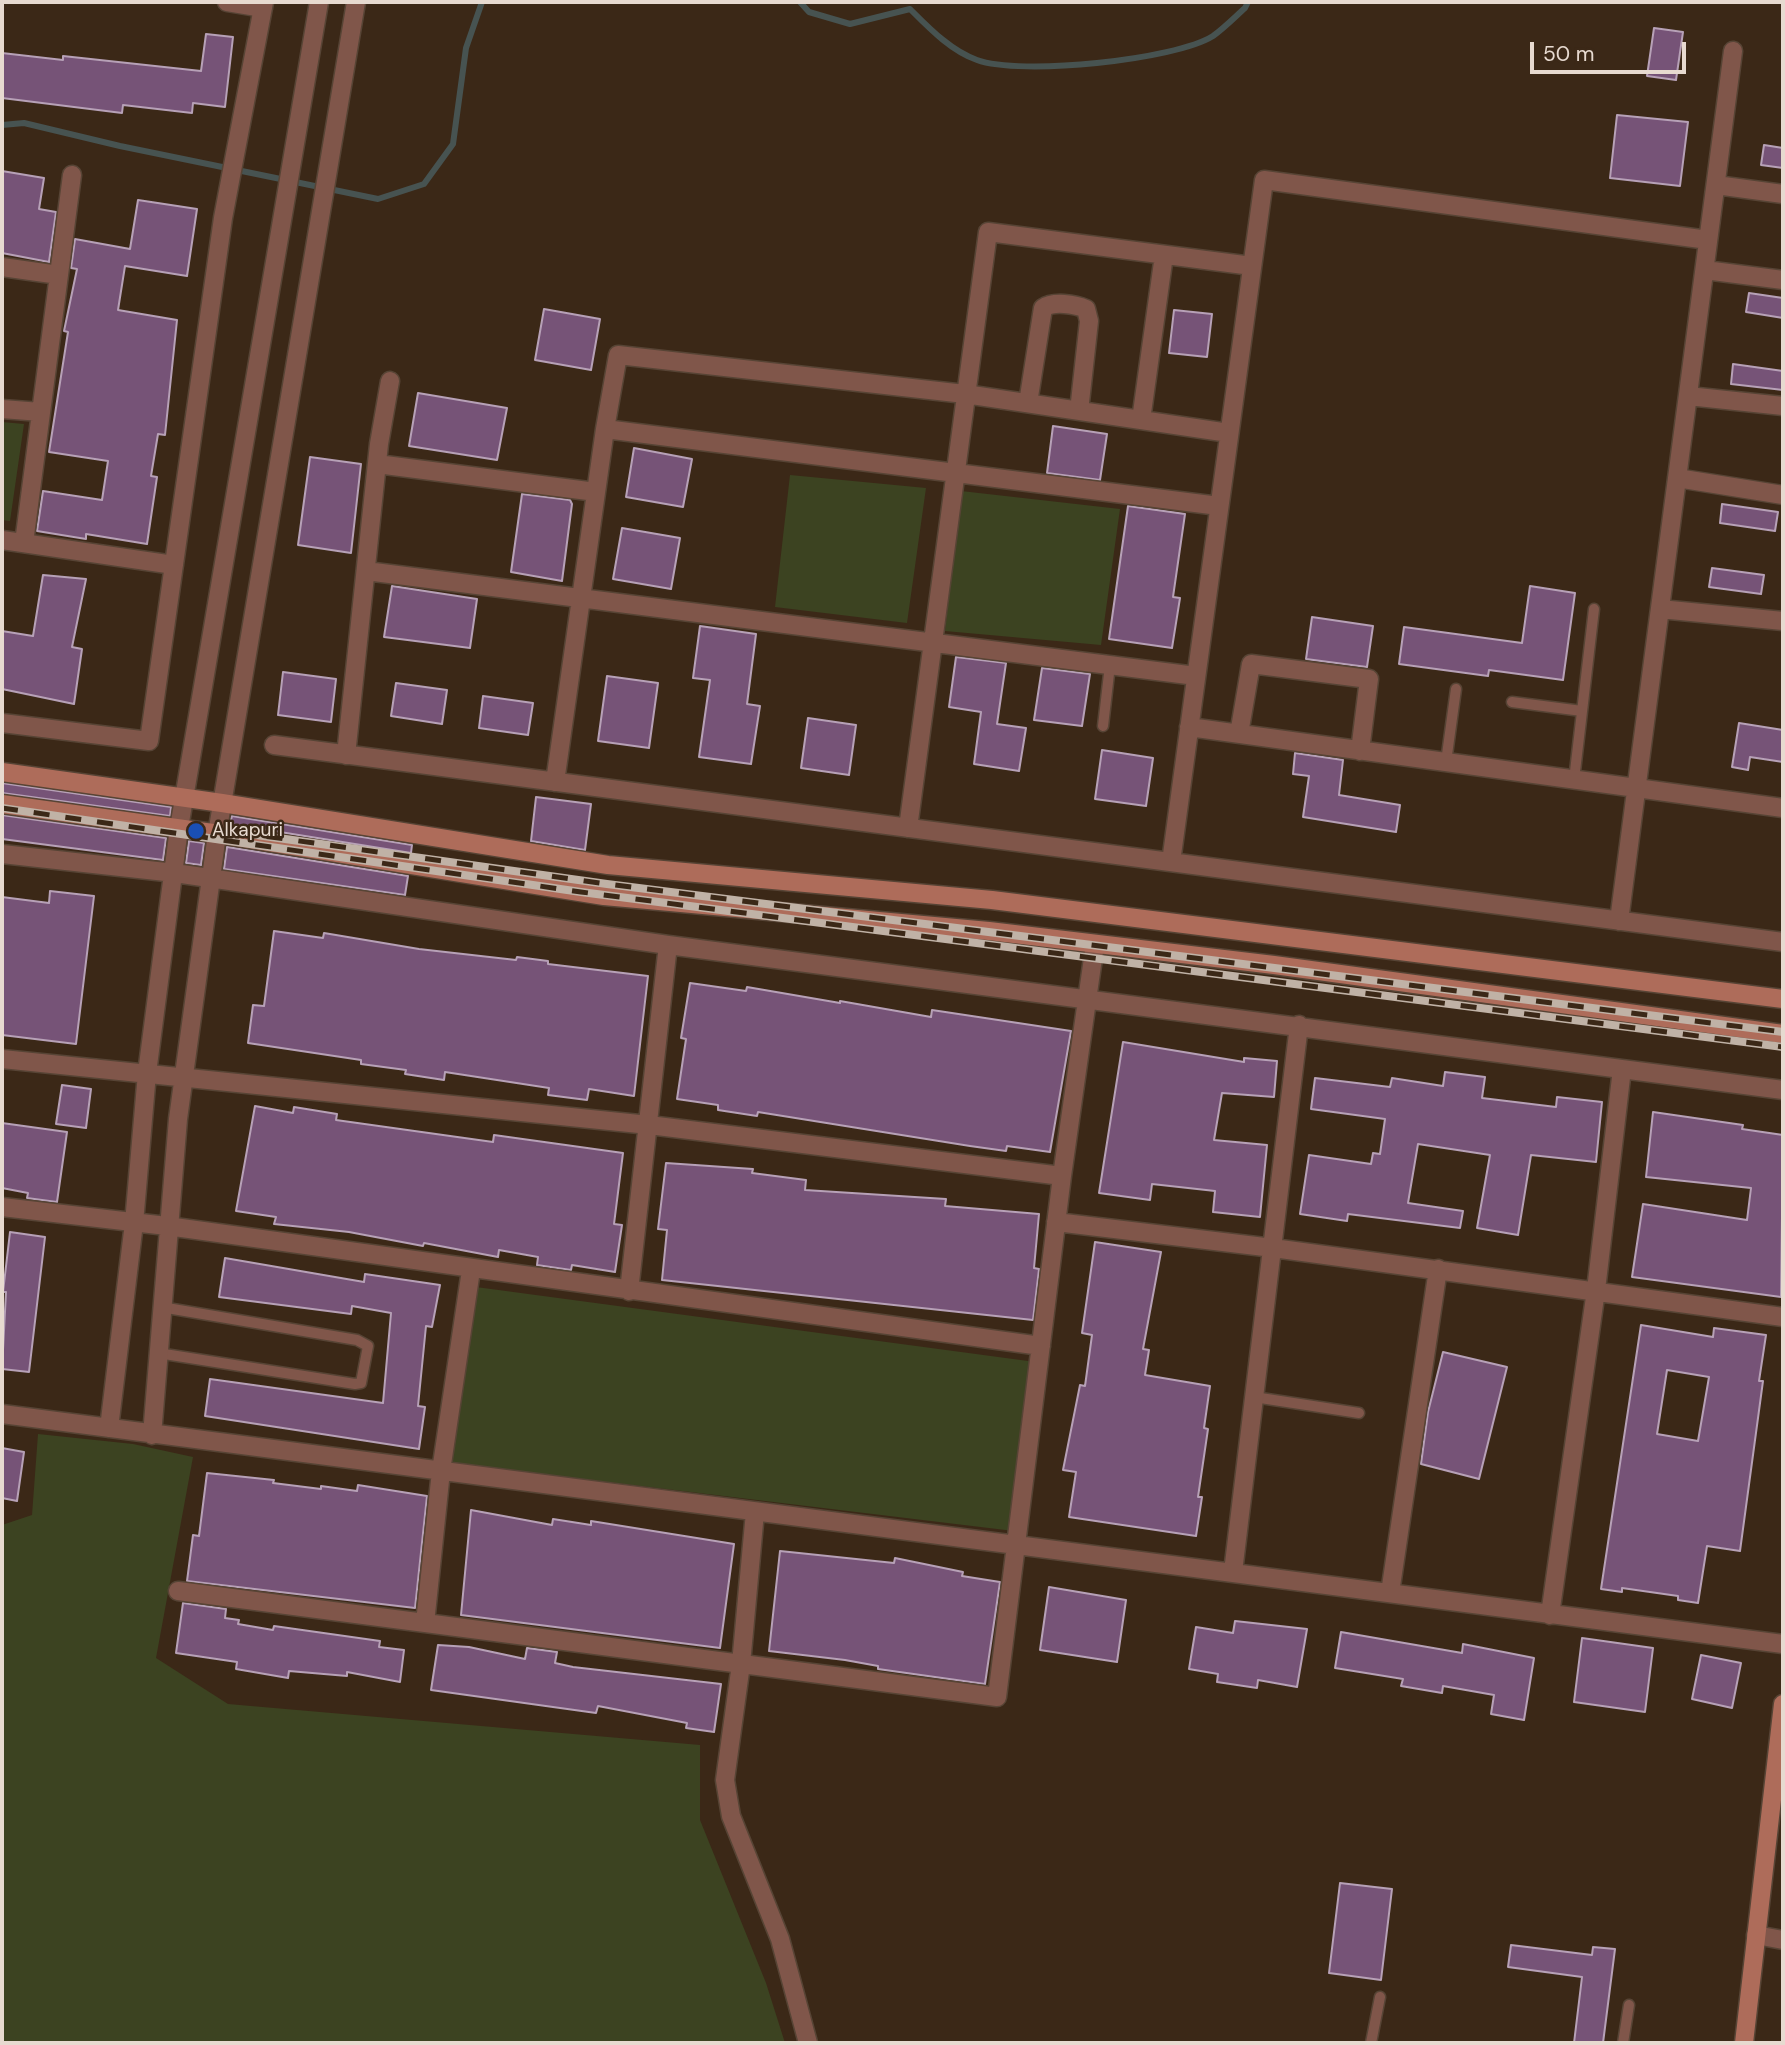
<!DOCTYPE html>
<html>
<head>
<meta charset="utf-8">
<style>
	body { margin:0 }
	#map { position:relative; width:1785px; height:2045px; overflow:hidden; background:#3b2817; font-family:"DM Sans",sans-serif }
	canvas { display:block }
	.frame { position:absolute; inset:0; border:4px solid #e7dad0; pointer-events:none }
	.scale { position:absolute; left:1530px; top:42px; width:156px; height:32px; box-sizing:border-box; border:4px solid #e7dad0; border-top:0; padding-left:9px; font-size:21px; line-height:24px; white-space:nowrap; color:#e7dad0; -webkit-text-stroke:5px #3b2817; paint-order:stroke }
</style>
</head>
<body>
<div id="map">
<canvas width="1785" height="2045"></canvas>
<div class="frame"></div>
<div class="scale">50 m</div>
</div>
<script>
const ctx = document.querySelector('canvas').getContext('2d');
ctx.lineJoin = 'round';
function fill(path, color) {
  ctx.fillStyle = color;
  ctx.fill(path, 'evenodd');
}
function strokePath(path, color, width, dash) {
  ctx.strokeStyle = color;
  ctx.lineWidth = width;
  ctx.lineCap = dash ? 'butt' : 'round';
  ctx.setLineDash(dash || []);
  ctx.stroke(path);
}
function label(font, color, halo, rows, align = 'center') {
  ctx.font = font + ' "DM Sans",sans-serif';
  ctx.lineWidth = 5;
  ctx.setLineDash([]);
  ctx.textBaseline = 'middle';
  ctx.strokeStyle = halo;
  ctx.fillStyle = color;
  for (const [text, x, y, turn = 0] of rows) {
    ctx.save();
    ctx.translate(x, y);
    ctx.rotate((+turn || 0) * Math.PI / 180);
    ctx.textAlign = isNaN(turn) ? turn : align;
    if (halo) ctx.strokeText(text, 0, 0);
    ctx.fillText(text, 0, 0);
    ctx.restore();
  }
}
fill(new Path2D(`
	M2,422L24,424L10,521L2,520Z
	M790,475L926,488L907,623L775,607Z
	M961,491L1120,509L1101,645L945,631Z
	M476,1287L1043,1363L1022,1532L450,1463Z
	M38,1434L133,1444L193,1457L156,1658L228,1704L700,1745V1820L766,1983L785,2043H2V1525L32,1515Z`), '#3c4321');
strokePath(new Path2D(`
	M800,2L809,12L850,24L910,9C929,28 951,51 977,60C1020,76 1175,60 1213,36C1224,28 1235,17 1245,8L1248,2
	M2,125L24,123L120,146L378,199L424,184L453,144L466,48L482,2`), '#475351', 6);
const building = new Path2D(`
	M1654,28L1683,32L1676,80L1647,76Z
	M206,34L233,37L225,107L193,103L192,113L123,105L122,113L2,98V53L63,60V56L201,71Z
	M1617,115L1688,122L1680,186L1610,178Z
	M1764,145L1783,148V168L1761,165Z
	M2,171L44,178L39,209L56,212L49,262L2,253Z
	M138,200L197,209L187,276L125,266L118,310L177,320L165,435L158,434L151,476L157,477L147,544L86,534V539L37,531L43,491L102,500L108,461L49,452L68,332L64,331L77,269L71,268L75,239L130,249Z
	M1749,293L1783,298V318L1746,312Z
	M544,309L600,319L591,370L535,360Z
	M1174,310L1212,314L1207,357L1169,353Z
	M1733,364L1783,371V390L1731,384Z
	M418,393L507,408L497,460L409,446Z
	M1053,426L1107,434L1100,480L1047,473Z
	M634,448L692,459L683,507L626,497Z
	M310,457L361,464L351,553L298,545Z
	M522,494L570,500L572,504L562,581L511,572Z
	M1722,504L1778,512L1775,531L1720,523Z
	M1128,506L1185,514L1173,597L1180,598L1172,648L1109,639Z
	M622,528L680,538L671,589L613,579Z
	M1712,568L1764,575L1761,594L1709,587Z
	M43,575L86,579L72,647L82,649L74,704L2,689V631L33,636Z
	M392,586L477,599L470,648L384,637Z
	M1530,586L1575,593L1563,680L1489,670L1488,676L1399,664L1404,627L1522,643Z
	M1312,617L1373,626L1367,667L1306,659Z
	M700,626L756,634L747,704L760,706L751,764L699,757L710,680L693,678Z
	M956,657L1006,663L997,724L1026,728L1019,771L974,764L981,712L949,707Z
	M1042,668L1090,674L1082,726L1034,720Z
	M283,672L336,679L331,722L278,715Z
	M607,676L658,683L649,748L598,741Z
	M396,683L447,690L442,724L391,716Z
	M483,696L533,703L528,735L479,728Z
	M808,718L856,725L849,775L801,768Z
	M1739,723L1783,730V762L1750,757L1748,770L1732,767Z
	M1102,750L1153,758L1146,806L1095,799Z
	M1295,753L1343,760L1339,795L1400,805L1396,832L1303,817L1309,776L1293,774Z
	M2,783L171,807L170,816L2,793Z
	M536,797L591,804L585,850L531,841Z
	M2,815L166,838L163,860L2,839Z
	M232,816L412,845L411,853L230,824Z
	M189,841L204,843L201,865L186,863Z
	M227,847L408,876L405,895L224,869Z
	M50,891L94,896L76,1044L2,1035V897L49,903Z
	M274,931L323,938L324,933L419,949L516,960L517,957L548,961V964L648,976L634,1096L589,1089L587,1100L548,1095L549,1088L445,1072L444,1080L405,1074L406,1070L361,1064V1060L248,1043L253,1005L264,1006Z
	M690,983L746,991L747,987L840,1003V1001L931,1017L932,1010L1071,1031L1050,1152L1007,1146L1006,1151L970,1146L758,1112L757,1116L718,1110V1105L677,1099L686,1039L681,1038Z
	M1123,1042L1244,1062V1058L1277,1061L1274,1097L1222,1093L1214,1140L1267,1145L1260,1217L1213,1212L1215,1191L1152,1184L1150,1200L1099,1193Z
	M1445,1072L1485,1077L1482,1098L1556,1107L1557,1097L1602,1102L1596,1162L1531,1155L1518,1235L1477,1228L1490,1155L1418,1144L1408,1203L1463,1211L1460,1228L1348,1214L1347,1221L1300,1214L1309,1155L1371,1164L1373,1153L1380,1154L1385,1119L1311,1109L1315,1078L1390,1087L1392,1078L1443,1086Z
	M62,1085L91,1089L86,1128L56,1124Z
	M255,1106L293,1113L294,1107L337,1114L336,1120L493,1142L494,1135L623,1153L614,1224L622,1225L615,1272L572,1265L571,1270L537,1265L538,1257L499,1250L498,1257L424,1243L423,1246L349,1232L274,1224L276,1217L236,1211Z
	M1653,1112L1743,1125L1742,1129L1783,1135L1781,1297L1632,1277L1643,1204L1747,1220L1751,1188L1646,1177Z
	M2,1123L67,1132L57,1202L27,1198L28,1193L2,1188Z
	M666,1163L753,1169L752,1173L806,1180L805,1190L946,1199L945,1206L1039,1214L1034,1268L1039,1269L1033,1320L662,1280L667,1230L658,1229Z
	M10,1232L45,1237L29,1372L2,1369L6,1292H3Z
	M1095,1242L1161,1252L1143,1349L1149,1350L1145,1375L1210,1386L1204,1428L1208,1429L1198,1497H1202L1196,1536L1069,1517L1076,1472L1063,1470L1080,1385L1085,1386L1092,1335L1082,1333Z
	M225,1258L364,1282L365,1274L440,1285L432,1327L426,1326L418,1406L425,1407L419,1449L205,1416L210,1379L383,1403L391,1313L352,1306L351,1314L219,1297Z
	M1641,1325L1713,1337L1714,1328L1766,1335L1759,1381H1763L1740,1551L1707,1546L1698,1603L1678,1600V1596L1622,1588V1592L1601,1589ZM1667,1370L1709,1377L1698,1441L1657,1434Z
	M1443,1352L1507,1367L1479,1479L1421,1464L1428,1412Z
	M2,1448L24,1452L17,1501L2,1498Z
	M207,1473L274,1480L273,1483L321,1489V1486L357,1491L358,1485L427,1496L415,1608L187,1581L193,1535L199,1536Z
	M471,1510L552,1525L553,1519L591,1525V1521L734,1544L720,1648L461,1615Z
	M780,1551L894,1563L895,1558L963,1572L962,1576L1000,1582L985,1684L878,1669V1666L845,1660L769,1651Z
	M1049,1587L1126,1600L1117,1662L1040,1650Z
	M183,1603L226,1609L225,1618L239,1620L238,1624L273,1630L274,1626L380,1641L379,1647L404,1650L400,1682L347,1672V1676L289,1671L288,1678L236,1669L237,1662L176,1653Z
	M1235,1621L1307,1629L1297,1687L1258,1680L1257,1688L1217,1682L1218,1674L1189,1669L1196,1627L1233,1633Z
	M1341,1632L1462,1653L1463,1644L1534,1658L1524,1720L1491,1714L1494,1695L1443,1686L1442,1693L1401,1686L1403,1679L1335,1668Z
	M1582,1638L1653,1648L1645,1712L1574,1702Z
	M438,1645L469,1647L525,1659L527,1648L557,1652L555,1663L573,1667L721,1684L714,1732L686,1728L687,1723L598,1706L596,1713L431,1690Z
	M1701,1655L1741,1663L1732,1708L1692,1699Z
	M1340,1883L1392,1889L1381,1980L1329,1973Z
	M1511,1945L1592,1955L1593,1947L1615,1949L1603,2043H1574L1582,1977L1508,1967Z`);
fill(building, '#765377');
strokePath(building, '#b7a1b7', 2);
const service = new Path2D(`
	M1512,702L1582,711
	M1103,726L1110,665
	M1446,762L1456,689
	M1574,780L1594,609
	M158,1353L355,1384L361,1383L368,1346L357,1340L161,1307
	M1254,1397L1359,1413
	M1371,2043L1380,1997
	M1623,2043L1629,2005`);
const minor = new Path2D(`
	M227,2L263,8
	M1716,185L1783,194
	M2,267L59,275
	M1705,270L1783,280
	M1688,396L1783,406
	M1028,403L1043,308C1053,301 1075,304 1086,309L1089,321L1079,411
	M2,409L41,412
	M1141,420L1164,255
	M605,429L1219,506
	M377,464L596,492
	M1677,478L1783,495
	M2,540L174,565
	M24,543L72,175
	M366,571L1196,676
	M1660,609L1783,621
	M2,723L149,741L223,218L264,2
	M1189,727L1783,808
	M1239,734L1251,664L1369,679L1360,751
	M274,745L1783,942
	M346,755L379,444L390,381
	M555,782L605,429L618,355L965,394L1229,433
	M908,828L988,232L1252,266
	M2,854L175,873L668,945L1783,1090
	M1171,862L1264,180L1708,240
	M1619,921L1733,51
	M2,1059L649,1125L1062,1176
	M2,1207L167,1226L1041,1346
	M1056,1222L1273,1248L1783,1317
	M629,1291L668,945
	M2,1414L1783,1644
	M109,1428L134,1223L147,1073L179,828
	M152,1435L178,1119L217,834
	M755,1512L741,1664L725,1780L731,1816L780,1939L808,2043
	M1233,1572L1299,1025
	M178,1591L997,1697L1062,1176L1095,944
	M1390,1593L1438,1269
	M1550,1615L1596,1290L1622,1069
	M425,1623L441,1471L471,1270
	M1756,1935L1783,1940`);
const tertiary = new Path2D(`
	M179,828L319,2
	M217,834L356,2`);
const secondary = new Path2D(`
	M2,772L222,803L608,865L992,900L1783,999
	M2,804L213,833L604,896L989,931L1274,965L1783,1034
	M1744,2043L1783,1704`);
strokePath(service, '#574435', 13);
strokePath(minor, '#574435', 21);
strokePath(tertiary, '#574435', 21);
strokePath(secondary, '#574435', 21);
strokePath(service, '#80564a', 10);
strokePath(minor, '#80564a', 18);
strokePath(tertiary, '#80564a', 18);
strokePath(secondary, '#ae6c5a', 18);
const rail = new Path2D(`
	M2,808L581,892L1783,1047
	M235,832L607,884L1783,1032`);
strokePath(rail, '#c0b2a6', 8);
strokePath(rail, '#3b2817', 5, [16]);
for (const [x, y, r, color] of [
	[196,831,9,"#1a4fb4"]
]) {
  const dot = new Path2D();
  dot.arc(x, y, r, 0, 2 * Math.PI);
  ctx.fillStyle = color;
  ctx.fill(dot);
  strokePath(dot, '#3b2817', 2.5);
}
label('19px', '#e7dad0', '#3b2817', [
	["Alkapuri",212,831]
], 'left');
</script>
</body>
</html>
